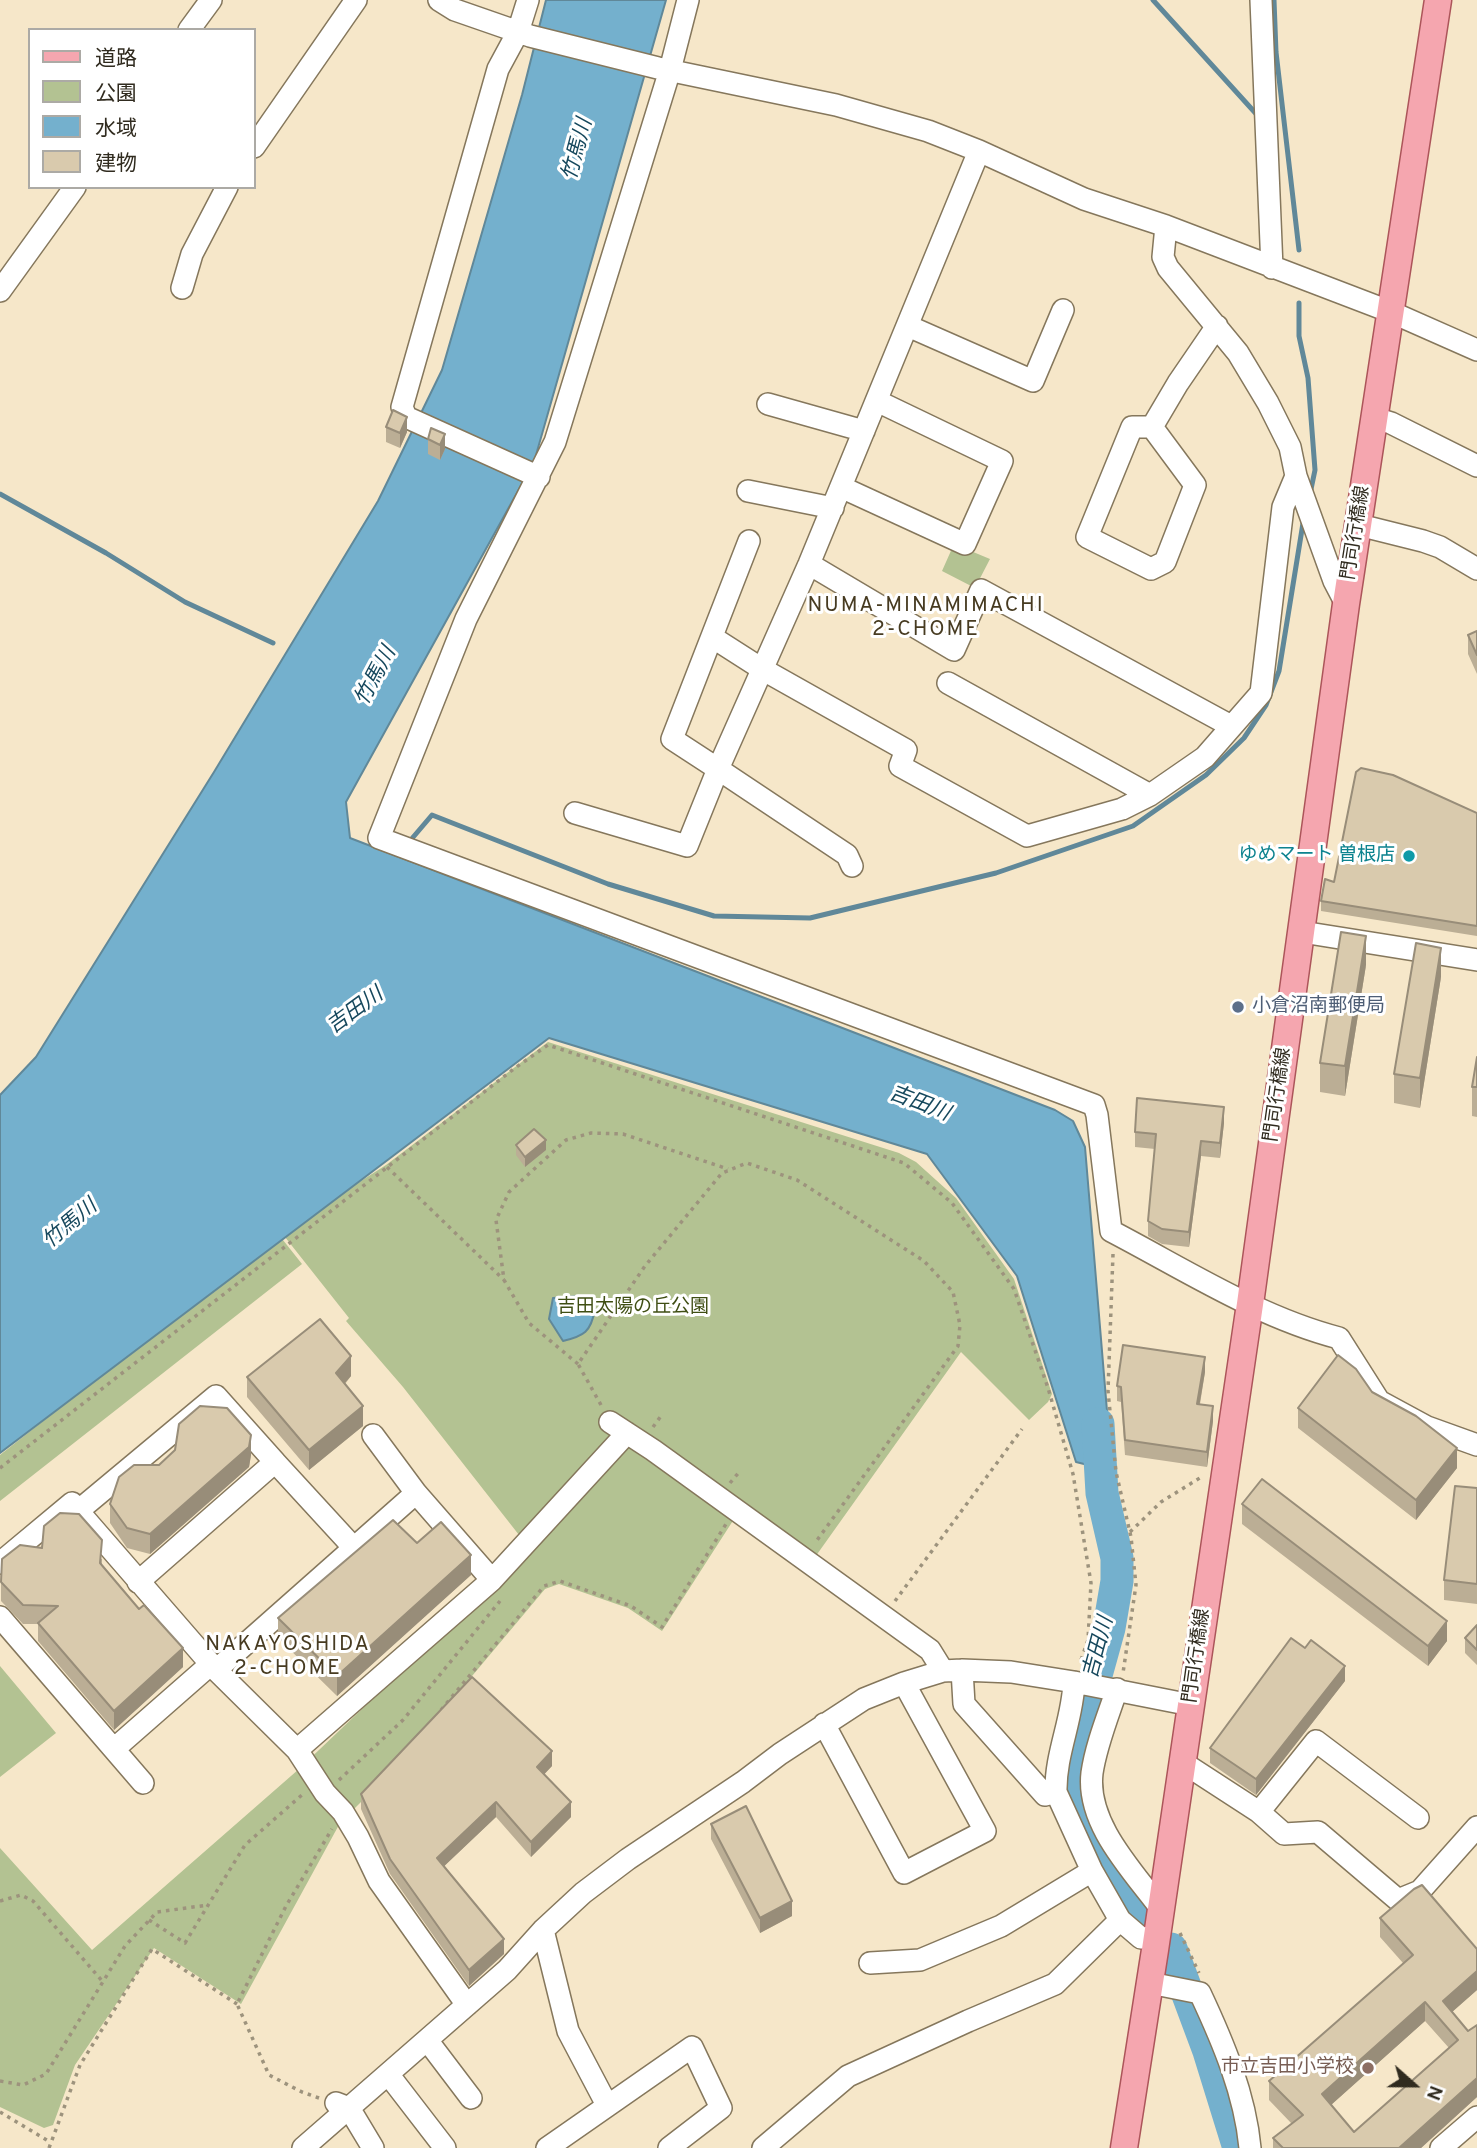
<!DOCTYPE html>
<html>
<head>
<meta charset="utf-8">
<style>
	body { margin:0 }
	#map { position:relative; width:1477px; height:2148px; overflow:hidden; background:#f6e7c9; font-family:Overpass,"Noto Sans JP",sans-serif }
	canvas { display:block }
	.legend { position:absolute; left:28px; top:28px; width:228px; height:161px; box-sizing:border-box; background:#fff; border:2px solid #acaaa5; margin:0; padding:9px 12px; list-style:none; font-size:21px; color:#302b1f }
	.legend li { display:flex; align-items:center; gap:14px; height:35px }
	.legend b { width:35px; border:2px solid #acaaa5 }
	.north { position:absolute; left:1379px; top:2050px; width:70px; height:70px; -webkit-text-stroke:5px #fff; paint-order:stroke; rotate:111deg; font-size:19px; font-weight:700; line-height:28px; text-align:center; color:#302b1f }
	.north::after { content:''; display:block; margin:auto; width:24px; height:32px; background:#302b1f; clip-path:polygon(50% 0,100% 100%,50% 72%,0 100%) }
</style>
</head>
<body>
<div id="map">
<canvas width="1477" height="2148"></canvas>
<ul class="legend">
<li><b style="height:9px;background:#f5a6af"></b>道路</li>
<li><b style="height:19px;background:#b3c292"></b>公園</li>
<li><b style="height:19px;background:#74b0cd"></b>水域</li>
<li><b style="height:19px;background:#d9caad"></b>建物</li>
</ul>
<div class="north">N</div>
</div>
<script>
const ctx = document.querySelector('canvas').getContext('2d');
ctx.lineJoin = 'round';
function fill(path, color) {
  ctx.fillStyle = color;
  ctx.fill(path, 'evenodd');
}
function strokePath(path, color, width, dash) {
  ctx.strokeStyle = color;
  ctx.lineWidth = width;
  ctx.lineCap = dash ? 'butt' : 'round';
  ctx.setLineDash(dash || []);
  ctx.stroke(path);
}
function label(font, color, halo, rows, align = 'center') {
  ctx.font = font + ' Overpass,"Noto Sans JP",sans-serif';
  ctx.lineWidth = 6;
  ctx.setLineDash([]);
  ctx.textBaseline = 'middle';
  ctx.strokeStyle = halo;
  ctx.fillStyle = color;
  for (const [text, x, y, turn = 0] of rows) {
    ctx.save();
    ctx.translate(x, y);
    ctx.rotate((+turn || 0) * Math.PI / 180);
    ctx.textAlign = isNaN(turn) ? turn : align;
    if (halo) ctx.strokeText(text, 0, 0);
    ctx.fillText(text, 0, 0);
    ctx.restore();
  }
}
fill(new Path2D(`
	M954,544L990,559L975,588L942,571Z
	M548,1042L899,1153L916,1162L956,1198L1014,1279L1052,1394L1048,1402L1029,1420L961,1352L808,1567L736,1516L662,1631L628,1608L559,1584L545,1589L395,1768L340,1823L241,2004L154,1948L75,2065L53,2125L44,2128L0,2107V1848L92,1950L299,1769L530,1549L403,1387L346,1321L349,1318L281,1232L386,1165Z
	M279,1235L302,1264L0,1501V1455Z
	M0,1666L56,1733L0,1777Z`), '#b3c292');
const water = new Path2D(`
	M546,0H666L534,462L346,802L350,838L1055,1110L1073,1121L1085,1147L1112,1471L1076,1462L1017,1276L927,1154L549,1038L0,1453V1095L36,1057L214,772L378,501L442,370L522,95Z
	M581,1296L595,1309C591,1332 584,1336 563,1341L549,1319L553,1298Z`);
fill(water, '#74b0cd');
strokePath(water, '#608899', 2);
strokePath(new Path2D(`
	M1153,0L1259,117
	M1274,0L1276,52L1299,250
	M1299,303V336L1308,378L1315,470L1310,494
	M0,494L106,553L185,602L273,643
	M409,842L432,815L608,884L714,916L810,918L996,873L1133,826L1206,775L1244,738L1266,705L1279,671L1304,517`), '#608899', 5);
strokePath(new Path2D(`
	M1098,1424L1102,1493L1117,1558V1581L1109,1628L1091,1693L1075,1736L1071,1773L1081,1808L1105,1857L1146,1916
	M1171,1949L1209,2051L1239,2148`), '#74b0cd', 33);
const minor = new Path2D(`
	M439,0L455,10L530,36L658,68L836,105L928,131L979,151L1084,199L1166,226L1391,312L1477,350
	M528,0L518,32L498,69L402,407L406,417L539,477
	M688,0L670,70L555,442L466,619L379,838L1094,1105L1097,1115L1111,1231C1184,1269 1258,1317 1339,1338L1379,1401L1427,1427L1477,1445
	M1261,0L1272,268
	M189,30L211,0
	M254,147L356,0
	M1166,226L1163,257L1168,268L1238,353L1268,403L1290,447L1296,476L1334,581L1346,604
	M182,288L192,254L227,187
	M0,291L75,187
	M908,326L1033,381L1063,310
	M768,404L864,431
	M1375,418L1391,423L1477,466
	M1152,427L1195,485L1165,562L1151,569L1087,537L1132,427H1152L1178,383L1217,326
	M841,487L965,544L1002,461L877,401
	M748,491L833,508
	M1359,525L1423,541L1440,547L1477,569
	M749,541L672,739L718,769L809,564L979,151
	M809,564L954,650L981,590L1231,726
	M712,637L762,669L906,750L900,766L1027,836L1122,809L1150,795L1205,757L1261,693L1283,507L1296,476
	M948,683L1150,795
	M575,813L687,846L718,769L847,855L852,866
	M1302,932L1477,960
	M610,1422L653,1450L930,1650L943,1671
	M373,1435L416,1493L492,1580
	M416,1493L216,1670L297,1750L492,1580L627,1433
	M0,1563L72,1503L78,1511
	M138,1582L275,1462L354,1548
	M0,1617L143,1783
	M216,1670L78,1511L216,1396L275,1462
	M962,1670L964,1704L1045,1795L1056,1792L1092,1871
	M1117,1689C1108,1716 1096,1745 1092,1773C1086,1824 1133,1871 1161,1909
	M824,1724L904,1873L985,1831L904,1683
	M114,1749L211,1664
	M297,1750L325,1793L343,1812L358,1837L379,1881L467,2005
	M1182,1762L1259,1812L1284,1834L1318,1832L1398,1900L1420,1891L1477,1827
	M1056,1792C1055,1754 1073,1719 1074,1682
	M1259,1812L1316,1741L1418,1818
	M543,1930L568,2031L607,2105
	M870,1963L920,1960L1001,1926L1092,1871L1120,1920
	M1150,1983L1200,1993C1223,2042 1245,2094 1250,2148
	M427,2040L471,2098
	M388,2074L445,2148
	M336,2103L349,2108L373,2148
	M303,2148L507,1970L543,1930L583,1893L628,1859L743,1782L780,1754L864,1699L904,1683L943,1671L962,1670L1011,1672L1074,1682L1191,1705
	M547,2148L692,2047L721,2108L669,2148
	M763,2148L848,2076L968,2021L1055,1984L1120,1920L1141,1938L1157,1937
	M1441,2148L1477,2117`);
const major = new Path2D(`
	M1124,2148L1155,1950L1250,1304L1346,604L1438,0`);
strokePath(minor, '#85775c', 24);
strokePath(major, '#ac555a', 29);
strokePath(new Path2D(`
	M387,1167L504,1280
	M1113,1254L1108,1391L1116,1472L1131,1537L1136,1585L1123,1673
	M578,1364L529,1323L504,1280L496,1220L509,1192L566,1140L591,1133L623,1134L728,1169
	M601,1405L578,1364L645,1266L722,1173L747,1163L797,1180L924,1261L953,1292L960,1325L958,1346L815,1543
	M653,1427L661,1416
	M0,1468L515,1068L548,1045L904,1163L952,1203L1014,1289L1048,1388L1073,1474L1091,1583L1088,1640L1080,1663
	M730,1483L740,1471
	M1130,1532L1161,1502L1203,1476
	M895,1601L1022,1429
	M441,1710L544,1586L560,1581L631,1606L662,1627L726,1524
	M339,1780L403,1720L500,1601
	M0,1901L21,1895L33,1901L103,1982
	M149,1920L185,1943L245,1845L303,1794
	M1180,1933L1199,1973
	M0,2081L23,2085L46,2074L125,1946L157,1912L208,1905
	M319,2098L302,2092L269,2075L237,2004L286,1906L332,1829
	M0,2112L50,2142
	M49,2148L80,2065L152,1949L237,2004`), '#9d937d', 3.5, [3.5, 5]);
strokePath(minor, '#fff', 21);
strokePath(major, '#f5a6af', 26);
fill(new Path2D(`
	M386,427L407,432L400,448L386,442Z
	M431,428L445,449L440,460L428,454V439Z
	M1477,631V674L1468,654V635Z
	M1477,813V936L1321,911V901L1334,882Z
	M1366,965L1345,1096L1320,1092V1063Z
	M1441,977L1420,1108L1394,1103V1074Z
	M1477,1057V1117L1472,1116V1087Z
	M1224,1123L1220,1158L1201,1156L1189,1247L1162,1244L1148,1236V1221L1155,1149L1135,1147V1132Z
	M516,1145L546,1150L525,1167L516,1155Z
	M1205,1372L1200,1404L1213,1421L1207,1467L1125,1455L1121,1402L1117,1401V1386Z
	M351,1376L345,1384L363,1426L309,1470L247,1397V1377Z
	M1372,1392L1457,1468L1416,1520L1298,1428V1408Z
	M251,1455L249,1467L150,1554L127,1548L110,1523V1504L159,1465Z
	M1477,1488V1604L1444,1600V1580Z
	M1242,1504L1447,1641L1428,1666L1242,1524Z
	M417,1543L471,1575L337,1696L278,1638V1618Z
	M42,1548L102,1559V1565L183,1667L114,1730L38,1641V1624H23L1,1601V1582Z
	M1477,1625V1665L1465,1653V1638Z
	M1345,1681L1256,1795L1210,1763V1748Z
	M552,1766L544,1774L571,1817L531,1857L496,1817L444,1866L504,1954L469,1986L390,1874L361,1809V1794Z
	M711,1824L792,1916L760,1933L711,1839Z
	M1380,1918L1477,1990L1452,2012L1468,2031L1477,2025V2097L1421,2148H1273V2138L1292,2124L1269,2100V2081L1403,1963L1380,1937ZM1425,2021L1449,2048L1354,2132L1331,2105Z`), '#bbae95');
fill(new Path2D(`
	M407,417V432L400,448V433Z
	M445,434V449L440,460V445Z
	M1366,936V965L1345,1096V1066Z
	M1441,948V977L1420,1108V1078Z
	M1224,1107V1123L1220,1158V1143Z
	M546,1140V1150L525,1167V1157Z
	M1201,1141V1156L1189,1247V1232Z
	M351,1356V1376L336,1393V1373Z
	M1205,1357V1372L1197,1419V1404Z
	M363,1406V1426L309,1470V1450Z
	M1213,1406V1421L1207,1467V1452Z
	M251,1435V1455L249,1467L150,1554V1534Z
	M1457,1448V1468L1416,1520V1500Z
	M471,1555V1575L337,1696V1676Z
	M1447,1621V1641L1428,1666V1646Z
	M183,1648V1667L114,1730V1711Z
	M1345,1666V1681L1256,1795V1779Z
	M552,1751V1766L537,1782V1767Z
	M496,1802V1817L437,1873V1858Z
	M571,1802V1817L531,1857V1842Z
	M792,1901V1916L760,1933V1918Z
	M504,1939V1954L469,1986V1970Z
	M1477,1971V1990L1443,2020V2001Z
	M1425,2002V2021L1322,2113V2094Z
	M1477,2078V2097L1421,2148H1399Z`), '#988d79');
const building = new Path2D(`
	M393,410L407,417L400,433L386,427Z
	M431,428L445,434L440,445L428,439Z
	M1477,631V655L1468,635Z
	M1361,768L1393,775L1477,813V926L1321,901L1325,879L1334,882L1356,772Z
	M1341,932L1366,936L1345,1066L1320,1063Z
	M1416,943L1441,948L1420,1078L1394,1074Z
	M1477,1057V1087H1472Z
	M1137,1098L1224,1107L1220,1143L1201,1141L1189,1232L1162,1229L1148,1221L1156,1134L1135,1132Z
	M534,1129L546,1140L525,1157L516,1145Z
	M320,1319L351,1356L336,1373L363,1406L309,1450L247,1377Z
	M1123,1345L1205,1357L1197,1404L1213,1406L1207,1452L1125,1440L1121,1387L1117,1386Z
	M1338,1355L1356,1369L1372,1392L1416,1416L1457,1448L1416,1500L1298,1408Z
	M200,1406L227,1408L251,1435L249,1447L150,1534L127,1528L110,1504L119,1477L134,1465H159L175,1450L179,1424Z
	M1262,1479L1447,1621L1428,1646L1242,1504Z
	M1455,1486L1477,1488V1584L1444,1580Z
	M60,1513L79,1514L102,1540L100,1563L139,1609L144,1605L183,1648L114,1711L38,1623L58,1606L23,1605L1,1582L2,1559L20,1545L42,1548L44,1526Z
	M393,1520L417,1543L441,1522L471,1555L337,1676L278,1618Z
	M1477,1625V1650L1465,1638Z
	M1291,1638L1305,1648L1311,1640L1345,1666L1256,1779L1210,1748Z
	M472,1677L552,1751L537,1767L571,1802L531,1842L496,1802L437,1858L504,1939L469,1970L390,1859L361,1794Z
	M746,1806L792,1901L760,1918L711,1824Z
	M1422,1885L1477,1949V1971L1443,2001L1468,2031L1477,2025V2078L1399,2148H1283L1273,2138L1303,2115L1269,2081L1413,1955L1380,1918L1414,1889ZM1425,2002L1458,2040L1354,2132L1322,2094Z`);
fill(building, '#d9caad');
strokePath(building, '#988d79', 2);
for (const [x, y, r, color] of [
	[1409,856,7,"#0f9aa8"],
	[1238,1007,7,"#5c6f8a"],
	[1368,2068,7,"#8d6e63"]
]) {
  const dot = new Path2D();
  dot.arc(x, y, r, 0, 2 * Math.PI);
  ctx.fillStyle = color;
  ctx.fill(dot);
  strokePath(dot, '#fff', 2.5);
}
label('19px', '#302b1f', '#fff', [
	["門司行橋線",1357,533,-81],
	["門司行橋線",1279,1095,-82],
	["門司行橋線",1198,1656,-82]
]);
label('19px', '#0d838f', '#fff', [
	["ゆめマート 曽根店",1395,856]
], 'right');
label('19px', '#4e5e75', '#fff', [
	["小倉沼南郵便局",1252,1007]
], 'left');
label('19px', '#3f4e13', '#fff', [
	["吉田太陽の丘公園",633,1308]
]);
label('19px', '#785e54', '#fff', [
	["市立吉田小学校",1354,2068]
], 'right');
label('italic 21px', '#16485d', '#fff', [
	["竹馬川",579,150,-75],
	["竹馬川",377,677,-62],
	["吉田川",356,1012,-36],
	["吉田川",919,1105,21],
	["竹馬川",71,1225,-40],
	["吉田川",1100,1648,-75]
]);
ctx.letterSpacing = '2px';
label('21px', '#473b21', '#fff', [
	["NUMA-MINAMIMACHI",926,607],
	["2-CHOME",926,631],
	["NAKAYOSHIDA",288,1646],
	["2-CHOME",288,1670]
]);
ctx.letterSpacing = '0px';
</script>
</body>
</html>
